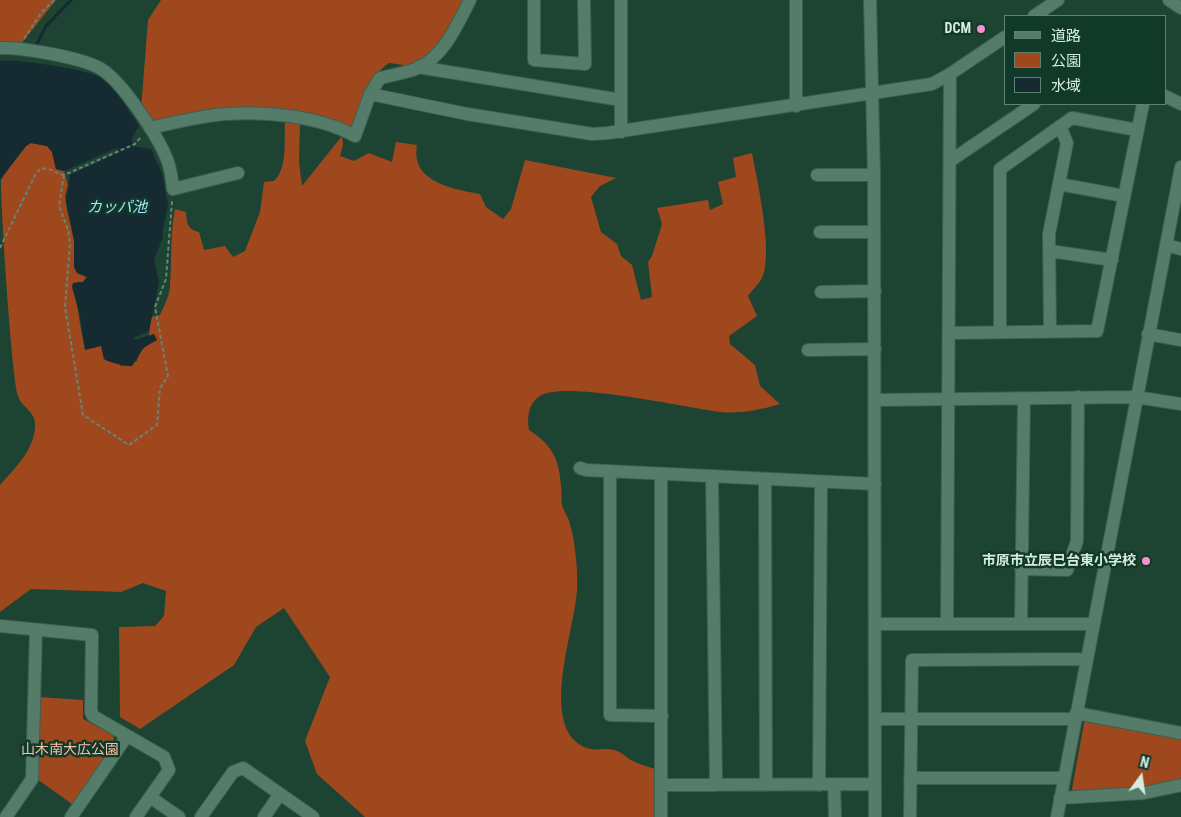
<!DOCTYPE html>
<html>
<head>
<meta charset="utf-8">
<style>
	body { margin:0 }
	#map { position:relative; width:1181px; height:817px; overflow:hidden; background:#1d4333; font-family:"Roboto Condensed","Noto Sans JP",sans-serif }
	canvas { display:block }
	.legend { position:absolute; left:1004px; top:15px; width:162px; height:90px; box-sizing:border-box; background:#113929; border:1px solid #608072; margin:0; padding:6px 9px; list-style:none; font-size:15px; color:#d6ebe0 }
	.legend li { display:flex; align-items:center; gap:10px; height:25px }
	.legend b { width:25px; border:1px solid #608072 }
	.north { position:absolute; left:1116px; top:752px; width:50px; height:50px; -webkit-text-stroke:4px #113929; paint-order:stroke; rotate:14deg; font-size:14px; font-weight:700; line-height:20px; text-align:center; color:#d6ebe0 }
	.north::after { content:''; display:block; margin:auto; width:18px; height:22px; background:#d6ebe0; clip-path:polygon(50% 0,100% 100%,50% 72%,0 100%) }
</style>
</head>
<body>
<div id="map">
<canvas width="1181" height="817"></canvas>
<ul class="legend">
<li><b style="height:6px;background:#547c69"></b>道路</li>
<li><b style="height:14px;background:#9f481e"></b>公園</li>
<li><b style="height:14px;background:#152a31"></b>水域</li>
</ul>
<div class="north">N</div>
</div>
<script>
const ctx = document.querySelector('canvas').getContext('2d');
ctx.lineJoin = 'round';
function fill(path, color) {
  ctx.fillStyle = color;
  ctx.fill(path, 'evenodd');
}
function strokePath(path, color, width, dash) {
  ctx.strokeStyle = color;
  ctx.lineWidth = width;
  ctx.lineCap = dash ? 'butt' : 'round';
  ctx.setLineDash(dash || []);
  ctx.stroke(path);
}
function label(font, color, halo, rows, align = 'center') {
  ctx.font = font + ' "Roboto Condensed","Noto Sans JP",sans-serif';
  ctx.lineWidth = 5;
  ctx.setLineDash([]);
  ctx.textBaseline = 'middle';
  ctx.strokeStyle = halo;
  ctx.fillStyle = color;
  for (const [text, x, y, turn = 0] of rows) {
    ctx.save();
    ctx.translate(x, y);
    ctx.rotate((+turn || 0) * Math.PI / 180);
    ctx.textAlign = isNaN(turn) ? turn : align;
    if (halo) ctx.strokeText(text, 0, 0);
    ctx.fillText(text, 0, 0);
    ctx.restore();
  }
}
fill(new Path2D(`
	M0,0H56L21,44L0,46Z
	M161,0H466L438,49L411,66L389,63C367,77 362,107 353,130L284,113L154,123L141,109L148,20Z
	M285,121L300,123L299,162L302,186L342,136L343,145L340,156L354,161L369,153L392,162L396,142L417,145C410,182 453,189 480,194L486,207L503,219L511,209L525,160L616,178L600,186L591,197L601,232L617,244L621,256L632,265L641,300L652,297L648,262L652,256L662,224L657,208L708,200L710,210L723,204L718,182L736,177L733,158L752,153C757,180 774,254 762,278C759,284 752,290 748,296L757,316L729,336L730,344L755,365L760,386L780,404C760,410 741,414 720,412C686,408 565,380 540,396C528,404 527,417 529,430C552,445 559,458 561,486C562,492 561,499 562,505C563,509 566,514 568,518C575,537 578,570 577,590C575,627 544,711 575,741C592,756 601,745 617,751C623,753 628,759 633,761C641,765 650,767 658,770L657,817H365L317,774L305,741L330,677L284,608L256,627L234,665L140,729L120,717L119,627L155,626L164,616L166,591L143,583L121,592L31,589L0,612V485C15,468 33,451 35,428C37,411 22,409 18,396C11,373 0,194 1,180C8,168 18,157 26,146L31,143L47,146L52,152L56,169L64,171L68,185L65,196L67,210L74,240V267L77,273L87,277L83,282H77C76,305 80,326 85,349L101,346L105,359L115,361L121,366L137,361C139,350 147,345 157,340L149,335L151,317L160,315C164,306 170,295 170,285C172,259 170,234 175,209L186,212C187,224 187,229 199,232L204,250L225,246L233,257L245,251L260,212L264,182L274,181C288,168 284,139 285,121Z
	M39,697L83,700V719L113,735L115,744L72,804L37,779Z
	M1088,720L1181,737V783L1075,795L1072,789L1084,723Z`), '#9f481e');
fill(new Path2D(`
	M0,61C14,58 90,70 101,78C117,89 128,111 139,126L132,138L133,146L151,149L162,173L168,205L163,229V237L154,260L159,282L149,331L133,338L135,340L154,334L157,340L144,347L132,366C127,367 107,362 104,359C103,356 102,349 101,346L85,350L80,316L72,287L73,283L83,282L87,277L77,273L74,267V240L66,201L70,175L120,152L117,148L64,171L56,169L52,152L47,146L31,143L26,146L0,180Z`), '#152a31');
strokePath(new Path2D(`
	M37,44L46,26L71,0`), '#152a31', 3);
const minor = new Path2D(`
	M534,0V60L585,64L584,0
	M621,0V132
	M796,0V106
	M870,0L874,175L875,817
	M1169,0L1181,8
	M1034,16L1058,0
	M0,48C21,47 84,58 101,69C122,81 160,139 168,162C171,171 172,180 173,189L238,173
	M418,67L621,100
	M370,94L467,114L592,134L608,133L932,84L950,74L1005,37
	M1165,96L1181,104
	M150,128C174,123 199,116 225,114C266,111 319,116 355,136L370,94L380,78C392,75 406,73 418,68C445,55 457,25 470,0
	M950,161L1034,104
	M817,175H874
	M1059,184L1124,196
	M820,232H874
	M1166,245L1181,249
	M1050,251L1112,260
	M821,292L875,291
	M1050,331L1049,234L1067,143L1060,126
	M1000,332V169L1072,118L1137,130
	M949,333L1097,331L1143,104
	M1148,334L1181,340
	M808,350L875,349
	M875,400L1136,397L1181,404
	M580,468L586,470L875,484
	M610,472V715L662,716
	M661,474V817
	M712,477L716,785
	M765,480L766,785
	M1021,569L1067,570L1077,541L1078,397
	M947,623L950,74
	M1021,623L1024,398
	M875,624H1093
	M0,626L92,635L91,712L93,716L164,757L169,770L136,817
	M1076,713L1181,733
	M875,719H1075
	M910,778H1064
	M834,784L835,817
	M662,785L875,784
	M819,785L821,482
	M150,797L179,817
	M1060,798L1144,793L1181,785
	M6,817L32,779L36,630
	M71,817L127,736
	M201,817L233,772L243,768L313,817
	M264,817L280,794
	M910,817L912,660L1086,659
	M1057,817L1181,167`);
strokePath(minor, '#3c5f52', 14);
strokePath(new Path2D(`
	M24,39L41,13L54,0
	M64,175L59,206L68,230L70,244L65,307L83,415L129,445L157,425L160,388L168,376L155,307L166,279L172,201
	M0,248L36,173C46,163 51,172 64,175L135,144L141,137`), '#668577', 2, [4, 2.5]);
strokePath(minor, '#547c69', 12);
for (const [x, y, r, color] of [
	[981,29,5,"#f790ce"],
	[1146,561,5,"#f790ce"]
]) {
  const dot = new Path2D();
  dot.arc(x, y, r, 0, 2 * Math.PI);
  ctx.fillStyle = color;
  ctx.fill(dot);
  strokePath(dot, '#113929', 2);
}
label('bold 14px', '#d6ebe0', '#113929', [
	["DCM",971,29],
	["市原市立辰巳台東小学校",1136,561]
], 'right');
label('14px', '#f8c0a8', '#113929', [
	["山木南大広公園",70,750]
]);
label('italic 15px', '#a5e5fe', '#113929', [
	["カッパ池",117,208]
]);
</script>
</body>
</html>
